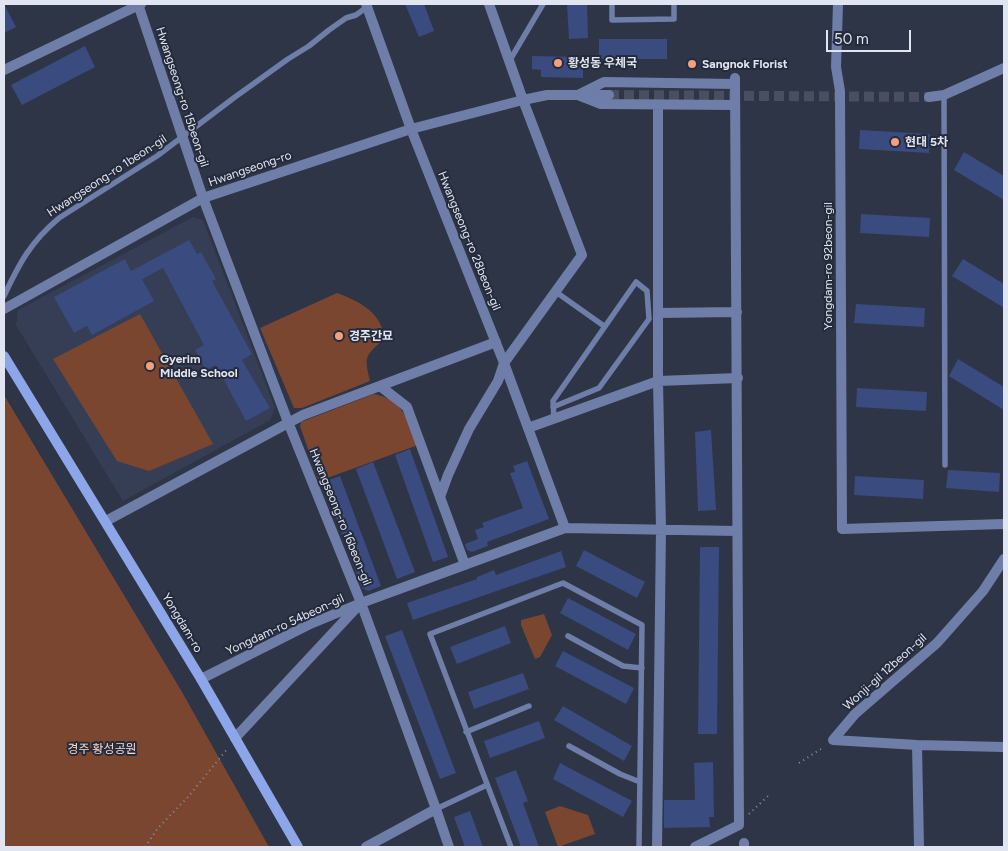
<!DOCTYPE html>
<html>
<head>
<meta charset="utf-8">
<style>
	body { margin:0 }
	#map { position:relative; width:1008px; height:851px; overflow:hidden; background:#2e3546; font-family:Figtree,sans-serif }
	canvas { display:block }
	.frame { position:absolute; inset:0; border:5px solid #e1e5f1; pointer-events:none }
	.scale { position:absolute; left:826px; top:30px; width:85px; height:22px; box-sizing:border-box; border:2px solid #e1e5f1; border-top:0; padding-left:6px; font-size:15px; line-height:18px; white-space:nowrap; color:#e1e5f1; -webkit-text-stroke:4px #242b3b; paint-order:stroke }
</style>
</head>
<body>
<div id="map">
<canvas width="1008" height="851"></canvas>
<div class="frame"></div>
<div class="scale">50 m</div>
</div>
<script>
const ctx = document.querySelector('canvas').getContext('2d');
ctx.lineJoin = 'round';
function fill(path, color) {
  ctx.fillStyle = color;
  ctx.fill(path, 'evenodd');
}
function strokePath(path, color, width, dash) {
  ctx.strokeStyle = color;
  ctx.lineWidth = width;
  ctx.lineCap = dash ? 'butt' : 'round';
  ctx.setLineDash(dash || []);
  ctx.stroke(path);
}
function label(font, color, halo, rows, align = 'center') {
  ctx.font = font + ' Figtree,"Noto Sans KR",sans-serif';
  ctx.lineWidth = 4;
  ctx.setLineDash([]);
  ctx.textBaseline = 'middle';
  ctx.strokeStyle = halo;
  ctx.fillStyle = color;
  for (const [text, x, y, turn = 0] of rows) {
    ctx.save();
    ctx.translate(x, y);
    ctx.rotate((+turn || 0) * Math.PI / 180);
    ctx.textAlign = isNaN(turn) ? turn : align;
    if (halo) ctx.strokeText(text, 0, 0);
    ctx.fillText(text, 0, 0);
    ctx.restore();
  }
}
fill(new Path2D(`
	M193,217L203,220L275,408L270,420L123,501L16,325L18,310Z`), '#363e55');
fill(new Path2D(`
	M337,293C359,301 383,313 384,339C365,356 364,356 370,381L302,408H294L260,328Z
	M140,314L213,444L149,471L117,461L53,359Z
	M374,394C403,399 408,421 418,445L319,481L300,426L301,422Z
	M4,395L182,692L269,847H4Z
	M544,614L552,635L540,657L535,659L521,625V620Z
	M560,806L588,815L595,834L558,847L545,812Z`), '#7b4630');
fill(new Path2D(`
	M4,4L16,27L4,33Z
	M405,4H424L434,31L419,37Z
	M577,4H587L588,38L569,39L567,5Z
	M599,39H667V59H599Z
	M85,46L95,67L22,105L11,85Z
	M532,56L583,57V78L541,77V70L532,69Z
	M860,130L930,134L929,153L859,149Z
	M964,152L1004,176V200L954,170Z
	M861,214L930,218L929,237L860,233Z
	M189,240L197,254L201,252L216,279L212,281L252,354L242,360L270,408L246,421L216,365L206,370L195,350L204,345L163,268L142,279L154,301L92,335L87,326L74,333L54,297L125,259L131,271Z
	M963,259L1004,284V308L952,276Z
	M856,304L925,308L924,327L854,323Z
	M958,359L1004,387V410L949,376Z
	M857,388L927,392L926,411L856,407Z
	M711,430L716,510L698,511L695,432Z
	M410,449L448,557L433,562L395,455Z
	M527,461L549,519L487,542L488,546L472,552L467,550L465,544L478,539L475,530L484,527L482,523L523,508L510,473L515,472L513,466Z
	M373,462L415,572L397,579L356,469Z
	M948,470L1000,473L999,492L946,488Z
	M340,476L381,586L368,591L362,588L323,482Z
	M855,476L924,480L923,499L854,495Z
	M700,547H719L717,734H698Z
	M584,550L645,582L637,598L576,566Z
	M561,551L566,567L413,620L407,603L477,579V577L494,570L496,575Z
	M568,598L636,634L628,650L560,613Z
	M505,626L511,643L457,664L450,647Z
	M402,630L456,773L440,779L385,636Z
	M563,651L634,688L626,704L555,666Z
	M523,673L529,689L474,709L468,692Z
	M563,706L632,746L624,761L554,720Z
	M539,721L545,738L490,758L484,741Z
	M713,762L714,817H709L710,827L664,828V800H695L694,763Z
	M560,763L632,801L623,817L553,779Z
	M516,770L528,801L523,803L539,847H521L495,778Z
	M470,811L483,847H465L454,817Z`), '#394b7f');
strokePath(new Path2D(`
	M609,95L929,97`), '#494f60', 10, [10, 5]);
strokePath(new Path2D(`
	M799,763L824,747
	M749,814L768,796
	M145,847L158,828L188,797L228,748`), '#8a8f9e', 2, [1, 4]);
strokePath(new Path2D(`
	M612,4V20L674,19V4
	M510,60L543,4
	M944,95L945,465
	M556,292L604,326
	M4,296C19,264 31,241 59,218L157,156L235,97L288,59L309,46L329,30L346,18L356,15L367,7
	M553,407L599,388L649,319L647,291L636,282L553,401L554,419
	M568,636L623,666L642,668
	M466,732L529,706
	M569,746L620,774L640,782
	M436,809L487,785
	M511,847L430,634L563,583L642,625L639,847`), '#6e7ea8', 5.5);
strokePath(new Path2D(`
	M138,4L203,198L288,422L361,603L436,809L449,847
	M366,4L411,129L504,363L565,528
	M838,4L836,67L840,91L842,529L1004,524
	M4,70L141,4
	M578,95L604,82L735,84
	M578,95L601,104L735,105
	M658,313L737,312
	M380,386L407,407L440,497
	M528,428L658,381L738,378
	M106,521L303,415L496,342
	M1004,559L983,591L937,643L855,714L833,740L917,745L1004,747
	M465,565L440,497L448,475L469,429L498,381L504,363L582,255L523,100L489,4
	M201,679L308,625L361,603L565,528L737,531
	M235,738L358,606
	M917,745L919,847
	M744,843V847
	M366,847L436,809
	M657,847L661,529L658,381V105
	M695,847L739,825L735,78`), '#6e7ea8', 10);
strokePath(new Path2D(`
	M929,97L944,95L1004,68
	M4,309L203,198L411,129L523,100L547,95H609`), '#6e7ea8', 10);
strokePath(new Path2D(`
	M4,356L201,679L298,847`), '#8da6e9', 10);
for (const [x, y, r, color] of [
	[558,63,5,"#f2a080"],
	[692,64,5,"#f2a080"],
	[895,142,5,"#f2a080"],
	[339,336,5,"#f2a080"],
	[150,366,5,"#f2a080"]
]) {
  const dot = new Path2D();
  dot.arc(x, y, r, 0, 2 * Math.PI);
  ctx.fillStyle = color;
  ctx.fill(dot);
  strokePath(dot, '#242b3b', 2);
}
label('bold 12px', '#e1e5f1', '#242b3b', [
	["황성동 우체국",568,63],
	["Sangnok Florist",702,64],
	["현대 5차",905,142],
	["경주간묘",349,336],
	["Gyerim",160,359],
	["Middle School",160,373]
], 'left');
label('12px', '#e1e5f1', '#242b3b', [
	["Hwangseong-ro 15beon-gil",182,97,72],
	["Hwangseong-ro",250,169,-19],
	["Hwangseong-ro 1beon-gil",107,176,-33],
	["Hwangseong-ro 28beon-gil",469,241,68],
	["Yongdam-ro 92beon-gil",828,266,-90],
	["Hwangseong-ro 16beon-gil",340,517,68],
	["Yongdam-ro",182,623,59],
	["Yongdam-ro 54beon-gil",285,625,-25],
	["Wonji-gil 12beon-gil",885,672,-42]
]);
label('12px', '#fdd6c8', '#242b3b', [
	["경주 황성공원",102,749]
]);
</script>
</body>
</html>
